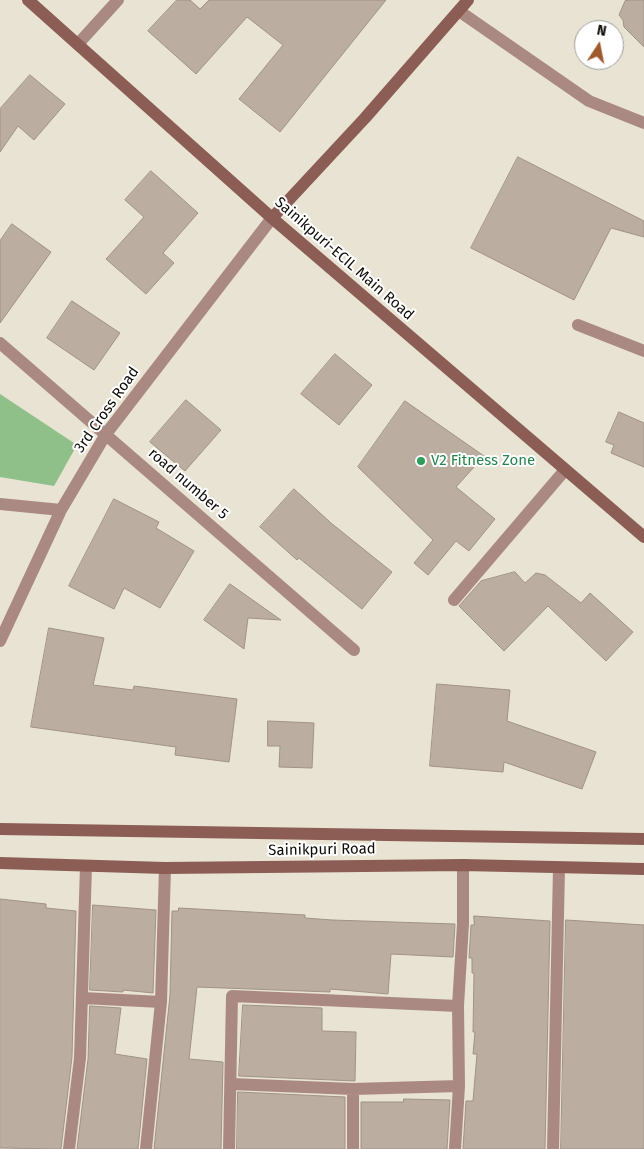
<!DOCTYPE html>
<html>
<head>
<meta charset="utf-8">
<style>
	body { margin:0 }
	#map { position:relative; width:644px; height:1149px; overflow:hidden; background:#e8e3d2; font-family:"Fira Sans",sans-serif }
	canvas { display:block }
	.north { position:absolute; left:574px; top:20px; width:50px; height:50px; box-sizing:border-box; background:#fff; border:1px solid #9f9e9c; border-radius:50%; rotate:11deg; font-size:14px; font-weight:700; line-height:20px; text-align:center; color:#0e0c07 }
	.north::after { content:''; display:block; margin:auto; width:18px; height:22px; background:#9e592d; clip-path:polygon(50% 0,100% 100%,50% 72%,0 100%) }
</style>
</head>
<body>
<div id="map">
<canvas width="644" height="1149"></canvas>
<div class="north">N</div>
</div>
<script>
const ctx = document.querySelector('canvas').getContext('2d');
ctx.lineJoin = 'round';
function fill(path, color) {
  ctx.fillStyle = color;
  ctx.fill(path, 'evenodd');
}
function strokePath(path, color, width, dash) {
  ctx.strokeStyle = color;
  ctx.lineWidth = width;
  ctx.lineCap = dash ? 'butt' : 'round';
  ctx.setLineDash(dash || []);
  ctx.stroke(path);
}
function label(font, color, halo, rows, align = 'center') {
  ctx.font = font + ' "Fira Sans",sans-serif';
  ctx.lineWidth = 4;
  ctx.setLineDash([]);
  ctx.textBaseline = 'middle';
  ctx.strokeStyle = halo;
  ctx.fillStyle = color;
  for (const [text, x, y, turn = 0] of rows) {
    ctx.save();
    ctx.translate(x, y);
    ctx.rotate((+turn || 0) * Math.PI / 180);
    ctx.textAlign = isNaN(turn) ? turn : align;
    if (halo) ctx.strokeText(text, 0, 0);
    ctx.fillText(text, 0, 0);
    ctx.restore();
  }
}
fill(new Path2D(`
	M0,394L77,445L54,486L0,477Z`), '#8fc08a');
const building = new Path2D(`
	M177,0H190L200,9L209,0H386L280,132L239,99L283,45L247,17L196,74L148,31Z
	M632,0H644V47L624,27L623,20L619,15L625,1Z
	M30,75L65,104L34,140L18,126L0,152V109Z
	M518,157L644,221V237L611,228L574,300L471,248Z
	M151,171L198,213L163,253L174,263L146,294L106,259L144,217L125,200Z
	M12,224L51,252L0,323V241Z
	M72,301L120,333L94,370L47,338Z
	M335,354L372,385L339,425L301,394Z
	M186,400L221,430L185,471L150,442Z
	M405,401L484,456L456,487L495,519L469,551L456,541L428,575L414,563L433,540L358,467Z
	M619,412L644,423V467L611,453L614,445L606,442Z
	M294,489L331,523L392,572L362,609L299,558L297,560L260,527Z
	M114,499L159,522L156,528L194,551L160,608L124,588L114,609L69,586Z
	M515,572L525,583L536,573L545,575L581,603L590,593L633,632L606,661L548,606L504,651L459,606L481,581Z
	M230,584L281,620L248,618L244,649L204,620Z
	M49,628L104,638L93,685L133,690L134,686L237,699L229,762L175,755L176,747L31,727Z
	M437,684L510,690L507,721L596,752L582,789L504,762L503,772L430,766Z
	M268,721L314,723L312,768L279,767L280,746H268Z
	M0,899L46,904V908L76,911L72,1057L61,1149L0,1148Z
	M93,905L156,910L153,993L123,990V992L90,990Z
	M179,908L305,915V918L332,920L455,924L453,957L391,954L388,994L330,989V992L197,987L189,1059L223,1062L221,1149H154L170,995L172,911H178Z
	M474,916L550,921L545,1149H463L466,1101H473L477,1054H473L475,1032H473L474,973H472V958H469L471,925H474Z
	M566,920L644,925V1149H561Z
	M243,1005L322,1008V1031L356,1032L355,1081L239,1076Z
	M90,1006L121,1008L115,1054L147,1059L138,1149H77L88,1059Z
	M238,1092L345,1097V1149H237Z
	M404,1099L450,1100L447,1149H361V1102H403Z`);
fill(building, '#bbada0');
strokePath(building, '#a09286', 1);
strokePath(new Path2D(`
	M459,11L589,101L644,123
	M78,44L118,0
	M578,325L644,351
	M0,343L354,650
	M0,504L61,510
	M454,600L565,470
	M0,641L61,510L106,434L272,218
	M83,998L161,1002
	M231,1084L353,1089L459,1086
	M69,1149L80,1058L86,866
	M146,1149L161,1002L165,868
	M229,1149L232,996L458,1006
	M353,1149V1089
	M455,1149L459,1086L458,1006L463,924V865
	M553,1149L559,868`), '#aa8982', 12);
strokePath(new Path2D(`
	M28,0L272,218L644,537
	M272,218L365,118L468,0
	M0,829L644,839
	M0,863L165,868L463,865L644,869`), '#8c5d54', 12);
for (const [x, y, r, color] of [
	[421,461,5,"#2e9e5b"]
]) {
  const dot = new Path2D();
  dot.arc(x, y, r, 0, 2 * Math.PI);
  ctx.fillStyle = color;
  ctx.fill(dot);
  strokePath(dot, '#fff', 2);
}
label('15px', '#0e0c07', '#fff', [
	["Sainikpuri-ECIL Main Road",344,259,41],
	["3rd Cross Road",107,410,-55],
	["road number 5",188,484,41],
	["Sainikpuri Road",322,850,-1]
]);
label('15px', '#27864d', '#fff', [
	["V2 Fitness Zone",431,461]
], 'left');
</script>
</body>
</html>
